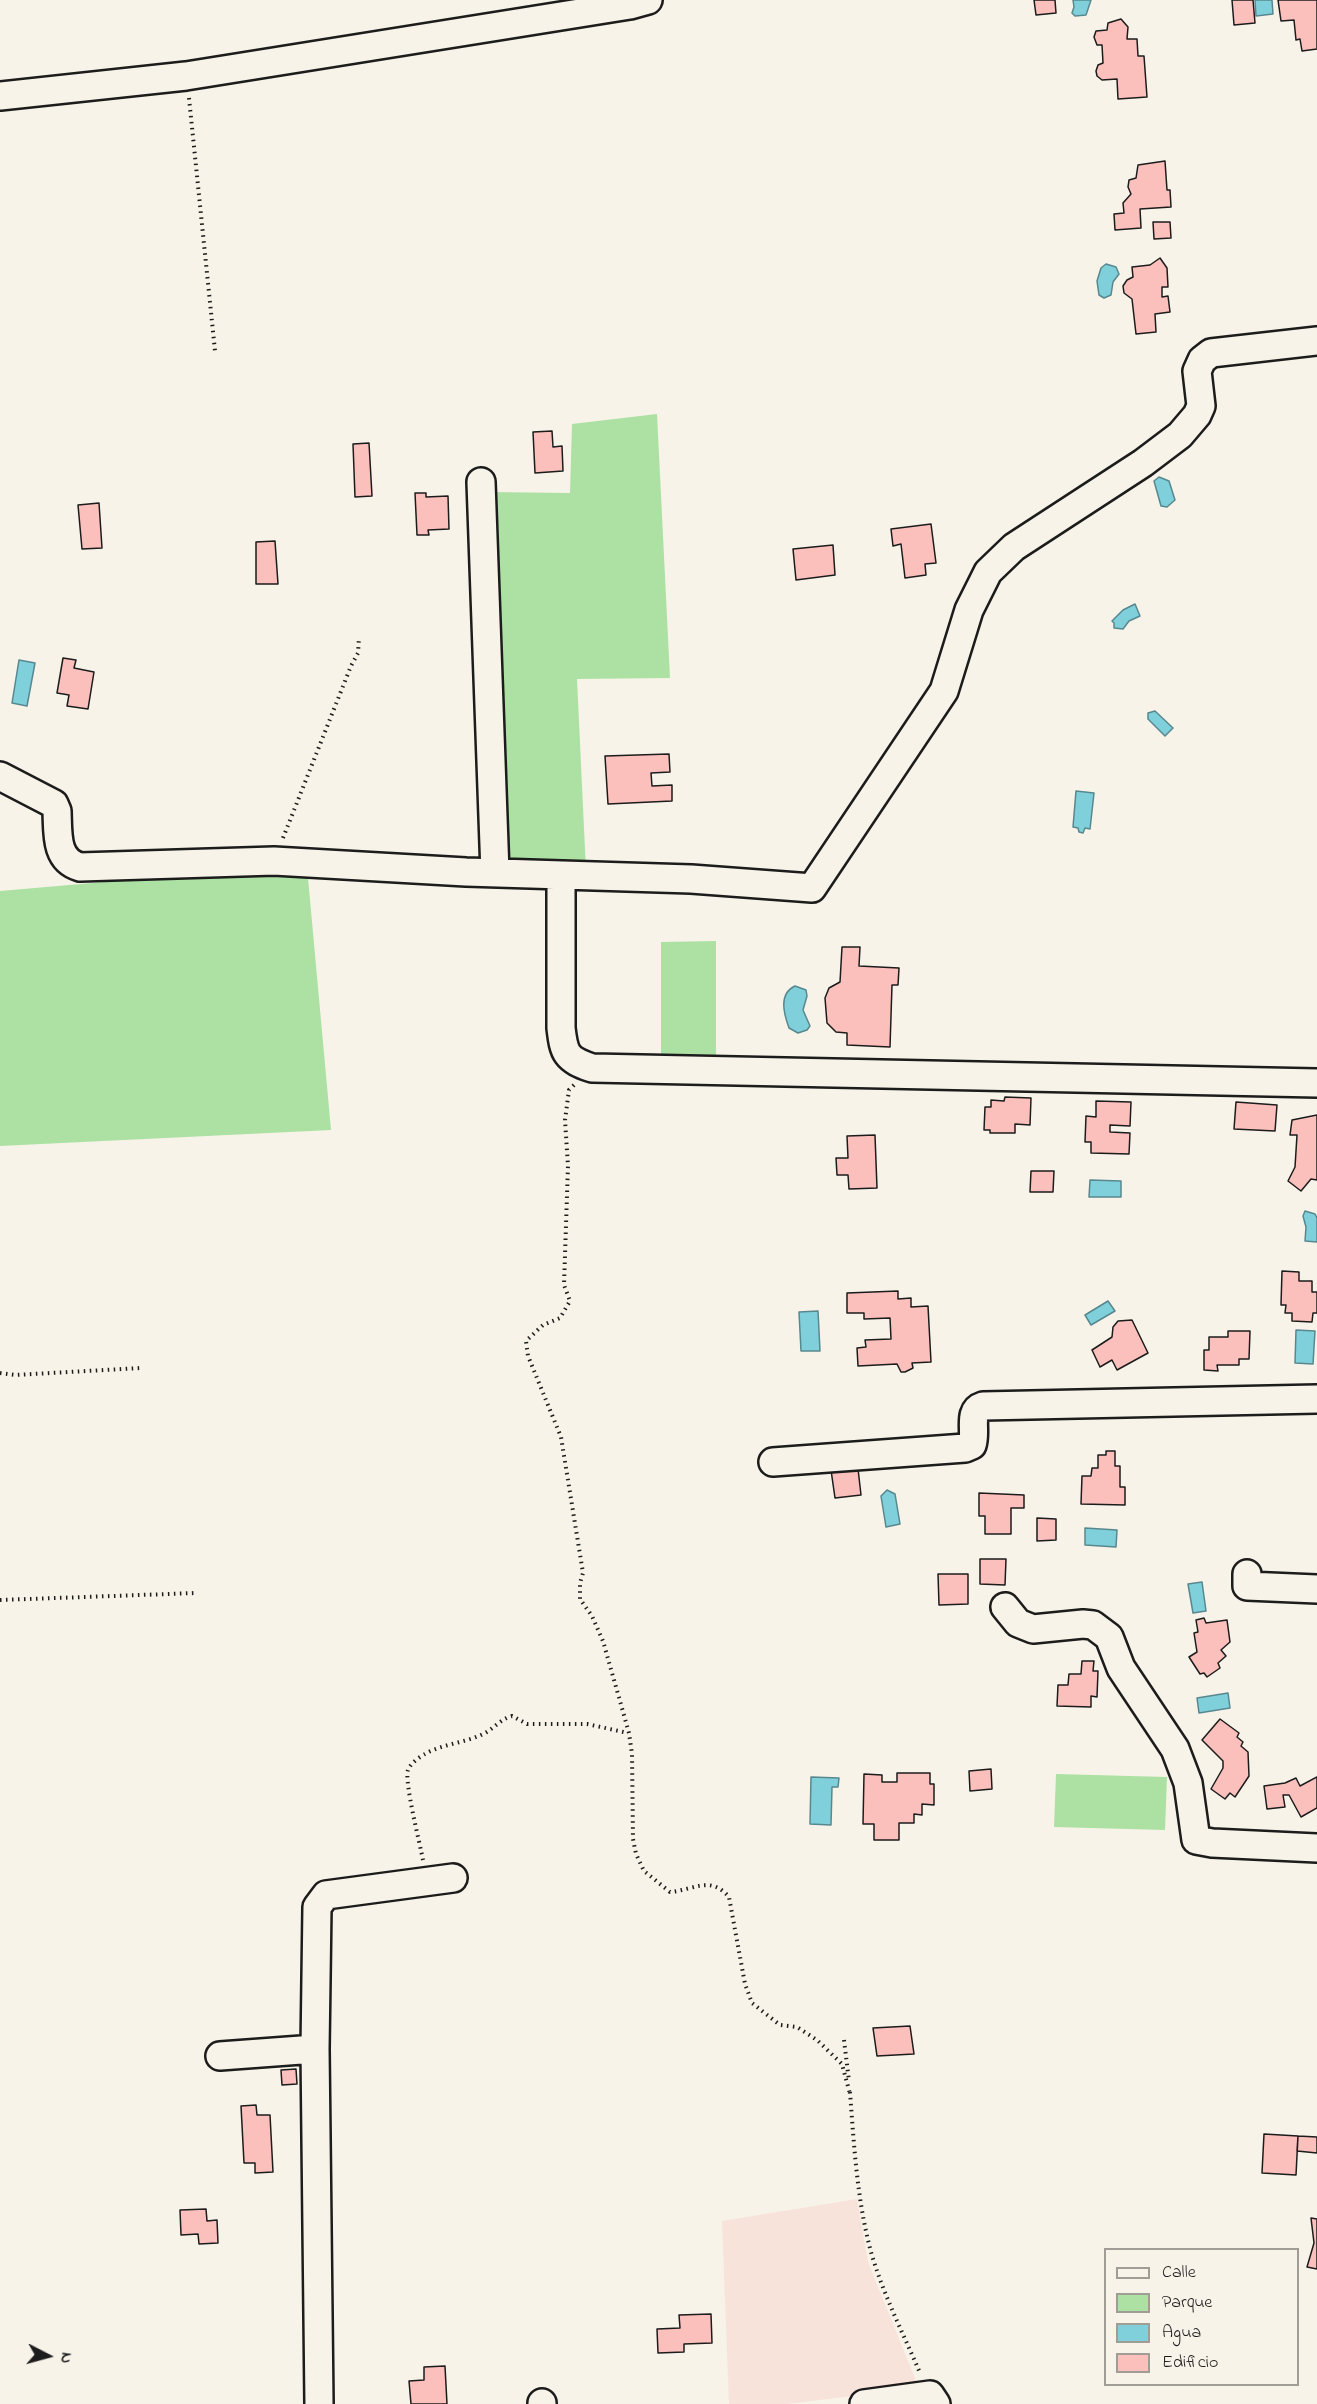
<!DOCTYPE html>
<html>
<head>
<meta charset="utf-8">
<style>
	body { margin:0 }
	#map { position:relative; width:1317px; height:2404px; overflow:hidden; background:#f7f3e8; font-family:"Indie Flower",sans-serif }
	canvas { display:block }
	.legend { position:absolute; left:1104px; top:2248px; width:195px; height:138px; box-sizing:border-box; background:#f7f3e8; border:2px solid #9f9d96; margin:0; padding:8px 10px; list-style:none; font-size:18px; color:#1c1c1c }
	.legend li { display:flex; align-items:center; gap:12px; height:30px }
	.legend b { width:30px; border:2px solid #9f9d96 }
	.north { position:absolute; left:18px; top:2326px; width:60px; height:60px; -webkit-text-stroke:4px #f7f3e8; paint-order:stroke; rotate:96deg; font-size:16px; font-weight:700; line-height:24px; text-align:center; color:#1c1c1c }
	.north::after { content:''; display:block; margin:auto; width:21px; height:27px; background:#1c1c1c; clip-path:polygon(50% 0,100% 100%,50% 72%,0 100%) }
</style>
</head>
<body>
<div id="map">
<canvas width="1317" height="2404"></canvas>
<ul class="legend">
<li><b style="height:8px;background:#f7f3e8"></b>Calle</li>
<li><b style="height:16px;background:#ace1a3"></b>Parque</li>
<li><b style="height:16px;background:#80d0db"></b>Agua</li>
<li><b style="height:16px;background:#fbbfbc"></b>Edificio</li>
</ul>
<div class="north">N</div>
</div>
<script>
const ctx = document.querySelector('canvas').getContext('2d');
ctx.lineJoin = 'round';
function fill(path, color) {
  ctx.fillStyle = color;
  ctx.fill(path, 'evenodd');
}
function strokePath(path, color, width, dash) {
  ctx.strokeStyle = color;
  ctx.lineWidth = width;
  ctx.lineCap = dash ? 'butt' : 'round';
  ctx.setLineDash(dash || []);
  ctx.stroke(path);
}
fill(new Path2D(`
	M857,2199L868,2262L919,2388L787,2404H729L722,2221Z`), '#f8e3db');
fill(new Path2D(`
	M657,414L670,678L577,679L586,871L508,861L489,492L570,493L572,424Z
	M271,872L308,878L331,1130L0,1146V891L185,875Z
	M716,941V1055H661V942Z
	M1056,1774L1167,1777L1165,1830L1054,1827Z`), '#ace1a3');
const water = new Path2D(`
	M1073,0H1091L1086,15L1075,16L1072,13L1074,7Z
	M1255,0H1272L1273,14L1256,16Z
	M1106,264L1116,267L1119,274L1113,282L1111,295L1104,298L1099,295L1097,281L1101,268Z
	M1159,477L1169,481L1175,500L1167,507L1161,506L1154,481Z
	M1135,604L1140,616L1129,621L1123,629L1114,628V623L1112,621L1123,610Z
	M19,660L35,663L27,706L12,703Z
	M1155,711L1173,728L1165,736L1148,719V713Z
	M1076,791L1094,793L1090,829L1085,828L1083,833L1079,832L1078,828L1073,827Z
	M795,986L806,990L807,996L803,1010L810,1026L807,1030L798,1033L789,1028C784,1014 778,994 795,986Z
	M1090,1180L1121,1181V1197H1089Z
	M1305,1211L1315,1214L1317,1218V1242L1305,1241L1306,1227L1303,1216Z
	M1108,1301L1115,1311L1091,1325L1085,1315Z
	M818,1311L820,1351H801L799,1312Z
	M1296,1330L1315,1331L1313,1364L1295,1363Z
	M887,1490L895,1494L900,1524L886,1527L881,1496Z
	M1085,1528L1117,1530L1116,1547L1085,1545Z
	M1202,1582L1206,1611L1193,1613L1188,1584Z
	M1228,1693L1230,1708L1199,1713L1197,1698Z
	M811,1777L839,1778L838,1787H832L831,1825L810,1824Z`);
fill(water, '#80d0db');
strokePath(water, '#58888f', 1.5);
const building = new Path2D(`
	M1034,0H1055L1056,13L1036,15Z
	M1232,0H1253L1255,23L1234,25Z
	M1278,0H1317V49L1302,51L1300,39L1296,40L1294,20L1281,21Z
	M1121,19L1128,27L1127,39H1137L1138,56H1144L1147,97L1118,99L1117,79L1102,80L1097,76L1096,71L1098,65L1103,63L1102,45H1097L1094,37L1096,31L1107,30L1108,23Z
	M1165,161L1167,190H1170L1171,207L1140,209L1141,228L1115,230L1114,214L1124,213L1123,203L1131,194L1128,187L1129,180L1136,178L1138,165Z
	M1153,222H1170L1171,238L1154,239Z
	M1160,258L1167,268L1168,287H1162V297L1168,296L1170,312L1155,314L1156,332L1136,334L1132,299L1124,293L1123,286L1127,280L1133,277L1132,267L1150,265Z
	M552,431L553,447L562,446L563,471L535,473L533,432Z
	M369,443L372,496L355,497L353,444Z
	M415,493H426V497L448,496L449,529L428,530L429,535H417Z
	M99,503L102,548L82,549L78,505Z
	M931,524L936,563L925,564L926,575L905,578L901,544L893,546L891,529Z
	M275,541L278,584H256V542Z
	M833,545L835,575L796,580L793,549Z
	M63,658L76,660L74,668L94,672L88,709L67,706L69,695L57,693Z
	M669,754L670,772L651,773L652,786L672,785V801L608,804L605,756Z
	M842,947H860L859,966L899,968L898,985H892L890,1047L847,1045V1033L836,1032L827,1023L825,998L829,988L840,982Z
	M1005,1097L1031,1098L1030,1125L1015,1124V1133H990V1130H984L985,1107H991V1100L1004,1101Z
	M1096,1101L1131,1102L1130,1126L1110,1125V1132L1130,1133L1129,1154L1091,1153V1142H1085L1086,1116L1096,1117Z
	M1236,1102L1277,1105L1275,1131L1234,1129Z
	M1317,1115V1180L1311,1179L1301,1191L1288,1181L1295,1167L1297,1135H1290L1292,1120Z
	M875,1135L877,1188L849,1189L848,1175H837L836,1158H848L847,1136Z
	M1031,1171H1054L1053,1192H1030Z
	M1282,1271L1299,1272V1281H1312V1292H1317V1313H1313L1312,1322L1292,1321V1313H1285L1286,1305H1281Z
	M898,1291V1299L911,1298V1307L928,1306L931,1362L912,1363L913,1368L905,1372H901L897,1364L858,1366L857,1348L866,1347L865,1340L891,1339L890,1318L864,1319V1313H847V1293Z
	M1132,1320L1148,1353L1117,1370L1112,1360L1100,1367L1092,1350L1112,1337L1113,1327L1118,1321Z
	M1228,1331H1250L1249,1359H1239V1365H1217L1218,1371L1204,1370V1350H1209V1337H1228Z
	M1106,1451H1115V1466H1120V1487H1125V1505L1081,1504L1082,1476H1091L1092,1468H1098V1455H1106Z
	M857,1460L861,1495L835,1498L830,1463Z
	M979,1493L1024,1495V1508H1011V1534H985V1516H979Z
	M1037,1518L1056,1519V1540L1037,1541Z
	M980,1559H1006L1005,1585L980,1584Z
	M938,1574H968V1604L939,1605Z
	M1204,1618L1206,1623L1227,1620L1230,1642L1221,1650L1226,1656L1218,1663L1220,1668L1207,1677L1204,1673L1200,1674L1189,1657L1197,1652L1194,1633L1198,1632L1196,1620Z
	M1082,1661H1094L1093,1671H1098L1097,1697L1091,1696V1707L1057,1706L1058,1685H1068L1069,1674H1081Z
	M1220,1719L1239,1733L1237,1737L1243,1742L1241,1746L1248,1752L1249,1776L1235,1797L1230,1793L1225,1799L1211,1789L1223,1768V1761L1202,1740Z
	M991,1769L992,1789L970,1791L969,1771Z
	M897,1773H930V1784H934V1805L922,1804V1815L914,1814V1823H899V1840H874V1824H863L864,1774L882,1775V1782H897Z
	M1317,1777V1808L1301,1817L1289,1795H1283L1285,1807L1267,1809L1264,1786L1285,1783L1296,1778L1300,1786Z
	M910,2026L914,2054L877,2056L873,2028Z
	M296,2069L297,2084L282,2085L281,2070Z
	M256,2105L257,2115H270L273,2172L255,2173V2163H244L241,2106Z
	M1264,2134L1298,2136L1296,2175L1262,2173Z
	M1298,2136L1317,2137V2153L1297,2151Z
	M206,2209L207,2221L217,2220L218,2243L199,2244L198,2234L181,2235L180,2210Z
	M1311,2218L1317,2219V2269L1307,2267L1314,2243Z
	M711,2314L712,2343L684,2344V2352L658,2353L657,2329L680,2328L679,2315Z
	M445,2366L447,2404H411L409,2381L424,2380V2367Z`);
fill(building, '#fbbfbc');
strokePath(building, '#1c1c1c', 1.5);
const minor = new Path2D(`
	M0,96L186,76L630,5L648,0
	M481,482L495,873
	M0,776L54,804L57,811C58,833 55,860 80,867L274,861L466,872L691,879L812,888L944,691L969,610L988,572L1014,547L1143,463L1180,435L1197,415L1201,406L1197,371L1202,360L1211,353L1317,341
	M561,875V1028C564,1054 566,1059 592,1068L1317,1083
	M773,1462L965,1448L972,1445C977,1431 967,1411 983,1406L1317,1399
	M1247,1574V1586L1317,1589
	M1005,1607L1018,1623L1033,1629L1083,1624L1093,1625L1109,1637L1121,1668L1175,1749L1188,1783L1196,1840L1212,1843L1317,1848
	M315,2049L317,1907L326,1895L453,1878
	M220,2056L315,2049L319,2404
	M542,2404V2403
	M864,2404L930,2395L936,2404`);
strokePath(minor, '#1c1c1c', 32);
strokePath(new Path2D(`
	M189,98L215,351
	M283,838L351,666L358,653L359,638
	M574,1085L569,1090L565,1120L568,1166L564,1285L570,1301L560,1318L543,1325L526,1341L528,1356L561,1437L583,1573L580,1583V1599L592,1616L603,1641L629,1733L632,1754L633,1839L636,1854L644,1871L670,1892C694,1890 710,1875 729,1897L745,1984L752,2003L780,2025L797,2027L817,2040L842,2064L850,2094
	M0,1373L15,1375L140,1368
	M0,1600L196,1593
	M423,1860C420,1844 404,1781 408,1770C410,1764 419,1757 425,1754C442,1744 464,1743 481,1735C493,1730 500,1719 512,1716L527,1724H587L628,1733
	M844,2040L849,2081
	M850,2092C854,2145 857,2200 871,2252C883,2294 903,2333 920,2373`), '#1c1c1c', 4, [1.5, 4.5]);
strokePath(minor, '#f7f3e8', 27);
</script>
</body>
</html>
